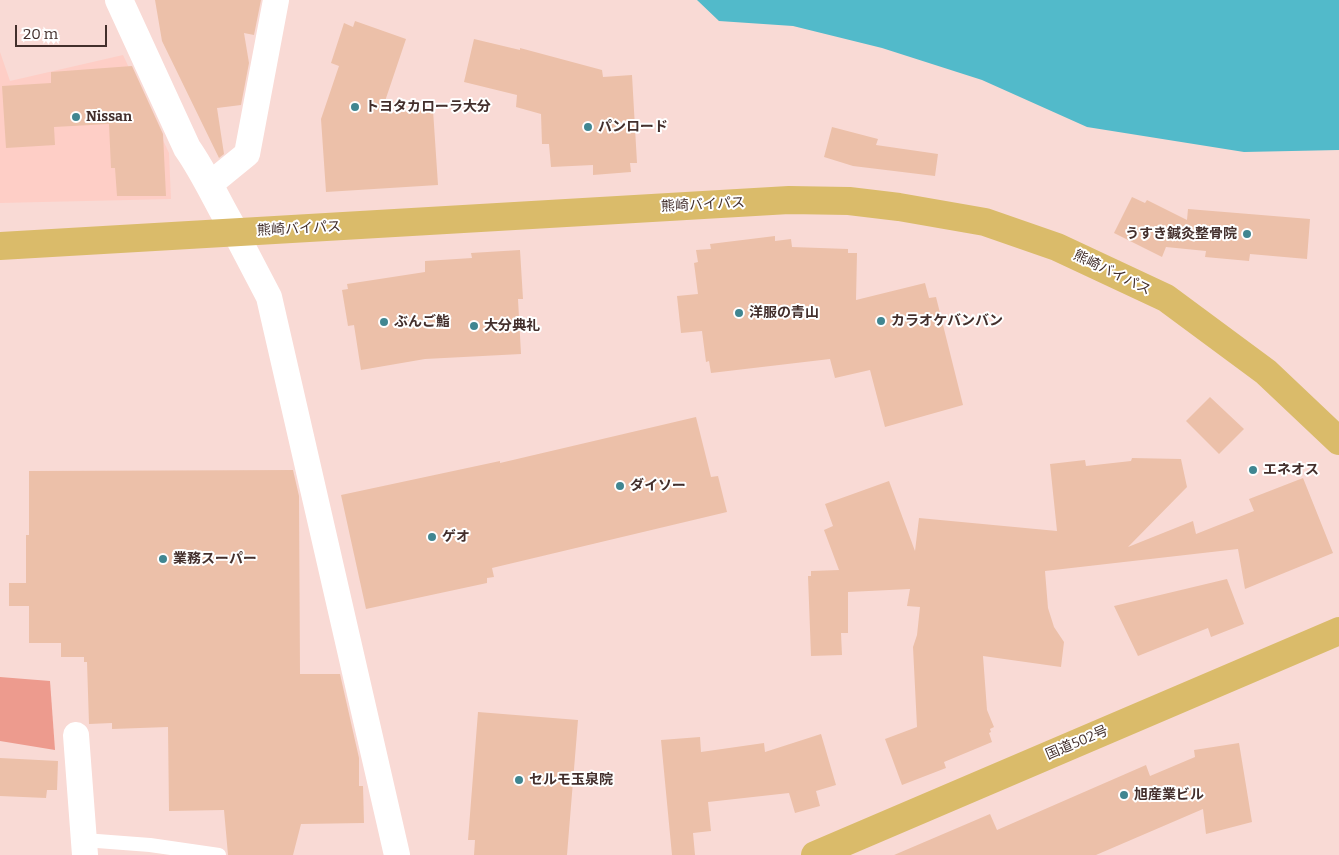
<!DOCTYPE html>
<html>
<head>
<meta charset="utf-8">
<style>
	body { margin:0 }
	#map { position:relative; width:1339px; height:855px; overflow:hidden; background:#f9dad5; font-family:Bitter,serif }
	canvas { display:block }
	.scale { position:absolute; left:15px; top:25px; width:92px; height:22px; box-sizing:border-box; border:2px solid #432f2c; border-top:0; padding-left:6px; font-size:15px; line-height:18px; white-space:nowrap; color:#432f2c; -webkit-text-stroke:4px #fff; paint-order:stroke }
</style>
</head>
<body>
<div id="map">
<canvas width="1339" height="855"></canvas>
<div class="scale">20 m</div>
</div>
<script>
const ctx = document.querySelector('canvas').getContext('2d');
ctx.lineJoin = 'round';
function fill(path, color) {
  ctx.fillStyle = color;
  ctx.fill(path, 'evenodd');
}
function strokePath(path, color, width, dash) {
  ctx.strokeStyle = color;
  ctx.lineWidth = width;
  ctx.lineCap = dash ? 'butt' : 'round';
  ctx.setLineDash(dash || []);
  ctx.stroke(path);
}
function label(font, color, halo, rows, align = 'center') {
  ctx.font = font + ' Bitter,"Noto Sans JP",serif';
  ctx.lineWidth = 4;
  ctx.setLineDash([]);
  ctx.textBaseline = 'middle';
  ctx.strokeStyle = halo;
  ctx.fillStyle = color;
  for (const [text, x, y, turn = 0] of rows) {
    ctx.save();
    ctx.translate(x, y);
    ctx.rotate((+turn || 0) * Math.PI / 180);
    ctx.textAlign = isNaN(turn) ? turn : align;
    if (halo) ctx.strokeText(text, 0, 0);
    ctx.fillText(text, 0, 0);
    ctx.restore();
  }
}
fill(new Path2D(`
	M0,52L10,81L123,55L169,153L171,199L0,203Z`), '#fecec6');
fill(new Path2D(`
	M0,677L50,681L55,750L0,741Z`), '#ed9b8e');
fill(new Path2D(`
	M697,0H1339V150L1244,152L1087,127L982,80L882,48L793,26L719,21Z`), '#52baca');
fill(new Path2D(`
	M155,0H261L254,35L244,33L249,63L241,105L217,108L224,154L219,158L162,41Z
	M355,21L406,39L381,113L433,110L438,185L326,192L321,119L339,66L331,63L344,23L353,27Z
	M474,39L520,50V48L602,70L603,77L632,75L637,163H630L631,172L593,175V165L551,167L549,144H542L541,114L516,107L517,95L464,82Z
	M132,66L163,134L166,196H117L115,168H111L109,124L54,127L55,145L6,148L2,86L51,83V72Z
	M832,127L878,139L876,145L938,154L935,176L853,166L824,157Z
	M1132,197L1145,203L1147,200L1187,220L1188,209L1310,219L1307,259L1250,254L1249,261L1205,257L1206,251L1166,247L1162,257L1114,233Z
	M775,236V241L791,239L792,247L848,249V253H857L856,300L925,283L929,298L936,297L963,405L885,427L870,370L835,378L830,359L711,373L709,361L706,362L702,331L681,333L677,296L698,294L694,263L698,262L696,250L711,249L710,244Z
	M520,250L523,299H518L521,354L425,359L361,370L354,325L348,326L342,290L348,289L347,284L425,272V261L472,258L471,253Z
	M1210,397L1244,429L1219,454L1186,421Z
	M696,417L711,477L718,476L727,512L492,568L494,577L487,578V583L366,609L341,495L500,461V463Z
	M1132,458L1181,459L1187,487L1128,547L1193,521L1196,534L1254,511L1249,499L1303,478L1333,553L1245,589L1238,549L1045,571L1048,608L1054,627L1064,642L1061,667L983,656L987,710L994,727L990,729L991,732L989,733L992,742L944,762L946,768L902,785L885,739L917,727L913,647L917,635L920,607L907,606L910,589L848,592V633H841L842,655L811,656L808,576H811V571L839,570L824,530L833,526L825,504L889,481L915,551L919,518L1057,531L1050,464L1085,460L1086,466L1131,461Z
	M293,470L299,496L300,674H340L359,758V786H363L364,823L301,824L293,855H228L224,810L169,811L168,727L112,729V723L89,724L87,662H84V657H61V643H29V606H9V583H26V535H29V471Z
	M1227,579L1244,624L1211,637L1208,628L1138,656L1114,606Z
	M478,712L578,720L567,855H474L475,840H468Z
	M821,734L836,785L816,791L820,806L795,813L789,793L708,802L711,831L693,833L695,855H672L661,740L700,737L701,752L764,743L765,752Z
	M1239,743L1252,822L1206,834L1203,809L1096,855H894L990,814L997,830L1146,765L1150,776L1195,757L1194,750Z
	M0,758L58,761L57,790H47L46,798L0,796Z`), '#ecc0a9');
strokePath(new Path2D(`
	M84,840L150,845L219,855`), '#fff', 14);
strokePath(new Path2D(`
	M209,185L247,154L276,0
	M235,232L269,297L397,855
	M76,735L85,855`), '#fff', 26);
strokePath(new Path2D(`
	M119,0L187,148C206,175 218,204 235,232`), '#fff', 28);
strokePath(new Path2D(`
	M0,246L789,200L849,201L899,207L985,222L1057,247L1166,298L1266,372L1339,441
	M815,855L1339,631`), '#dabb6a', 28);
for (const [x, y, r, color] of [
	[355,107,5,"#408691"],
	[76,117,5,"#408691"],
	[588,127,5,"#408691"],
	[1247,234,5,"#408691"],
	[739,313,5,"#408691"],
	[881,321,5,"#408691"],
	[384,322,5,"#408691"],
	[474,326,5,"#408691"],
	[1253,470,5,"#408691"],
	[620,486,5,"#408691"],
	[432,537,5,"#408691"],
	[163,559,5,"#408691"],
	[519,780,5,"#408691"],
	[1124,795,5,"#408691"]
]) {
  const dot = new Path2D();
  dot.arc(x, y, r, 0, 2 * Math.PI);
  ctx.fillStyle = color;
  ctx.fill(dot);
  strokePath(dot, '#fff', 2);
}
label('bold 14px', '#432f2c', '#fff', [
	["トヨタカローラ大分",365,107],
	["Nissan",86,117],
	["パンロード",598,127],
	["うすき鍼灸整骨院",1237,234,"right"],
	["洋服の青山",749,313],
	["カラオケバンバン",891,321],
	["ぶんご鮨",394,322],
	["大分典礼",484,326],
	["エネオス",1263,470],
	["ダイソー",630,486],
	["ゲオ",442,537],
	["業務スーパー",173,559],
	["セルモ玉泉院",529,780],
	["旭産業ビル",1134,795]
], 'left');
label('14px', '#432f2c', '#fff', [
	["熊崎バイパス",703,205,-3],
	["熊崎バイパス",299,229,-3],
	["熊崎バイパス",1112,273,26],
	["国道502号",1077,743,-23]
]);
</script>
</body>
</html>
